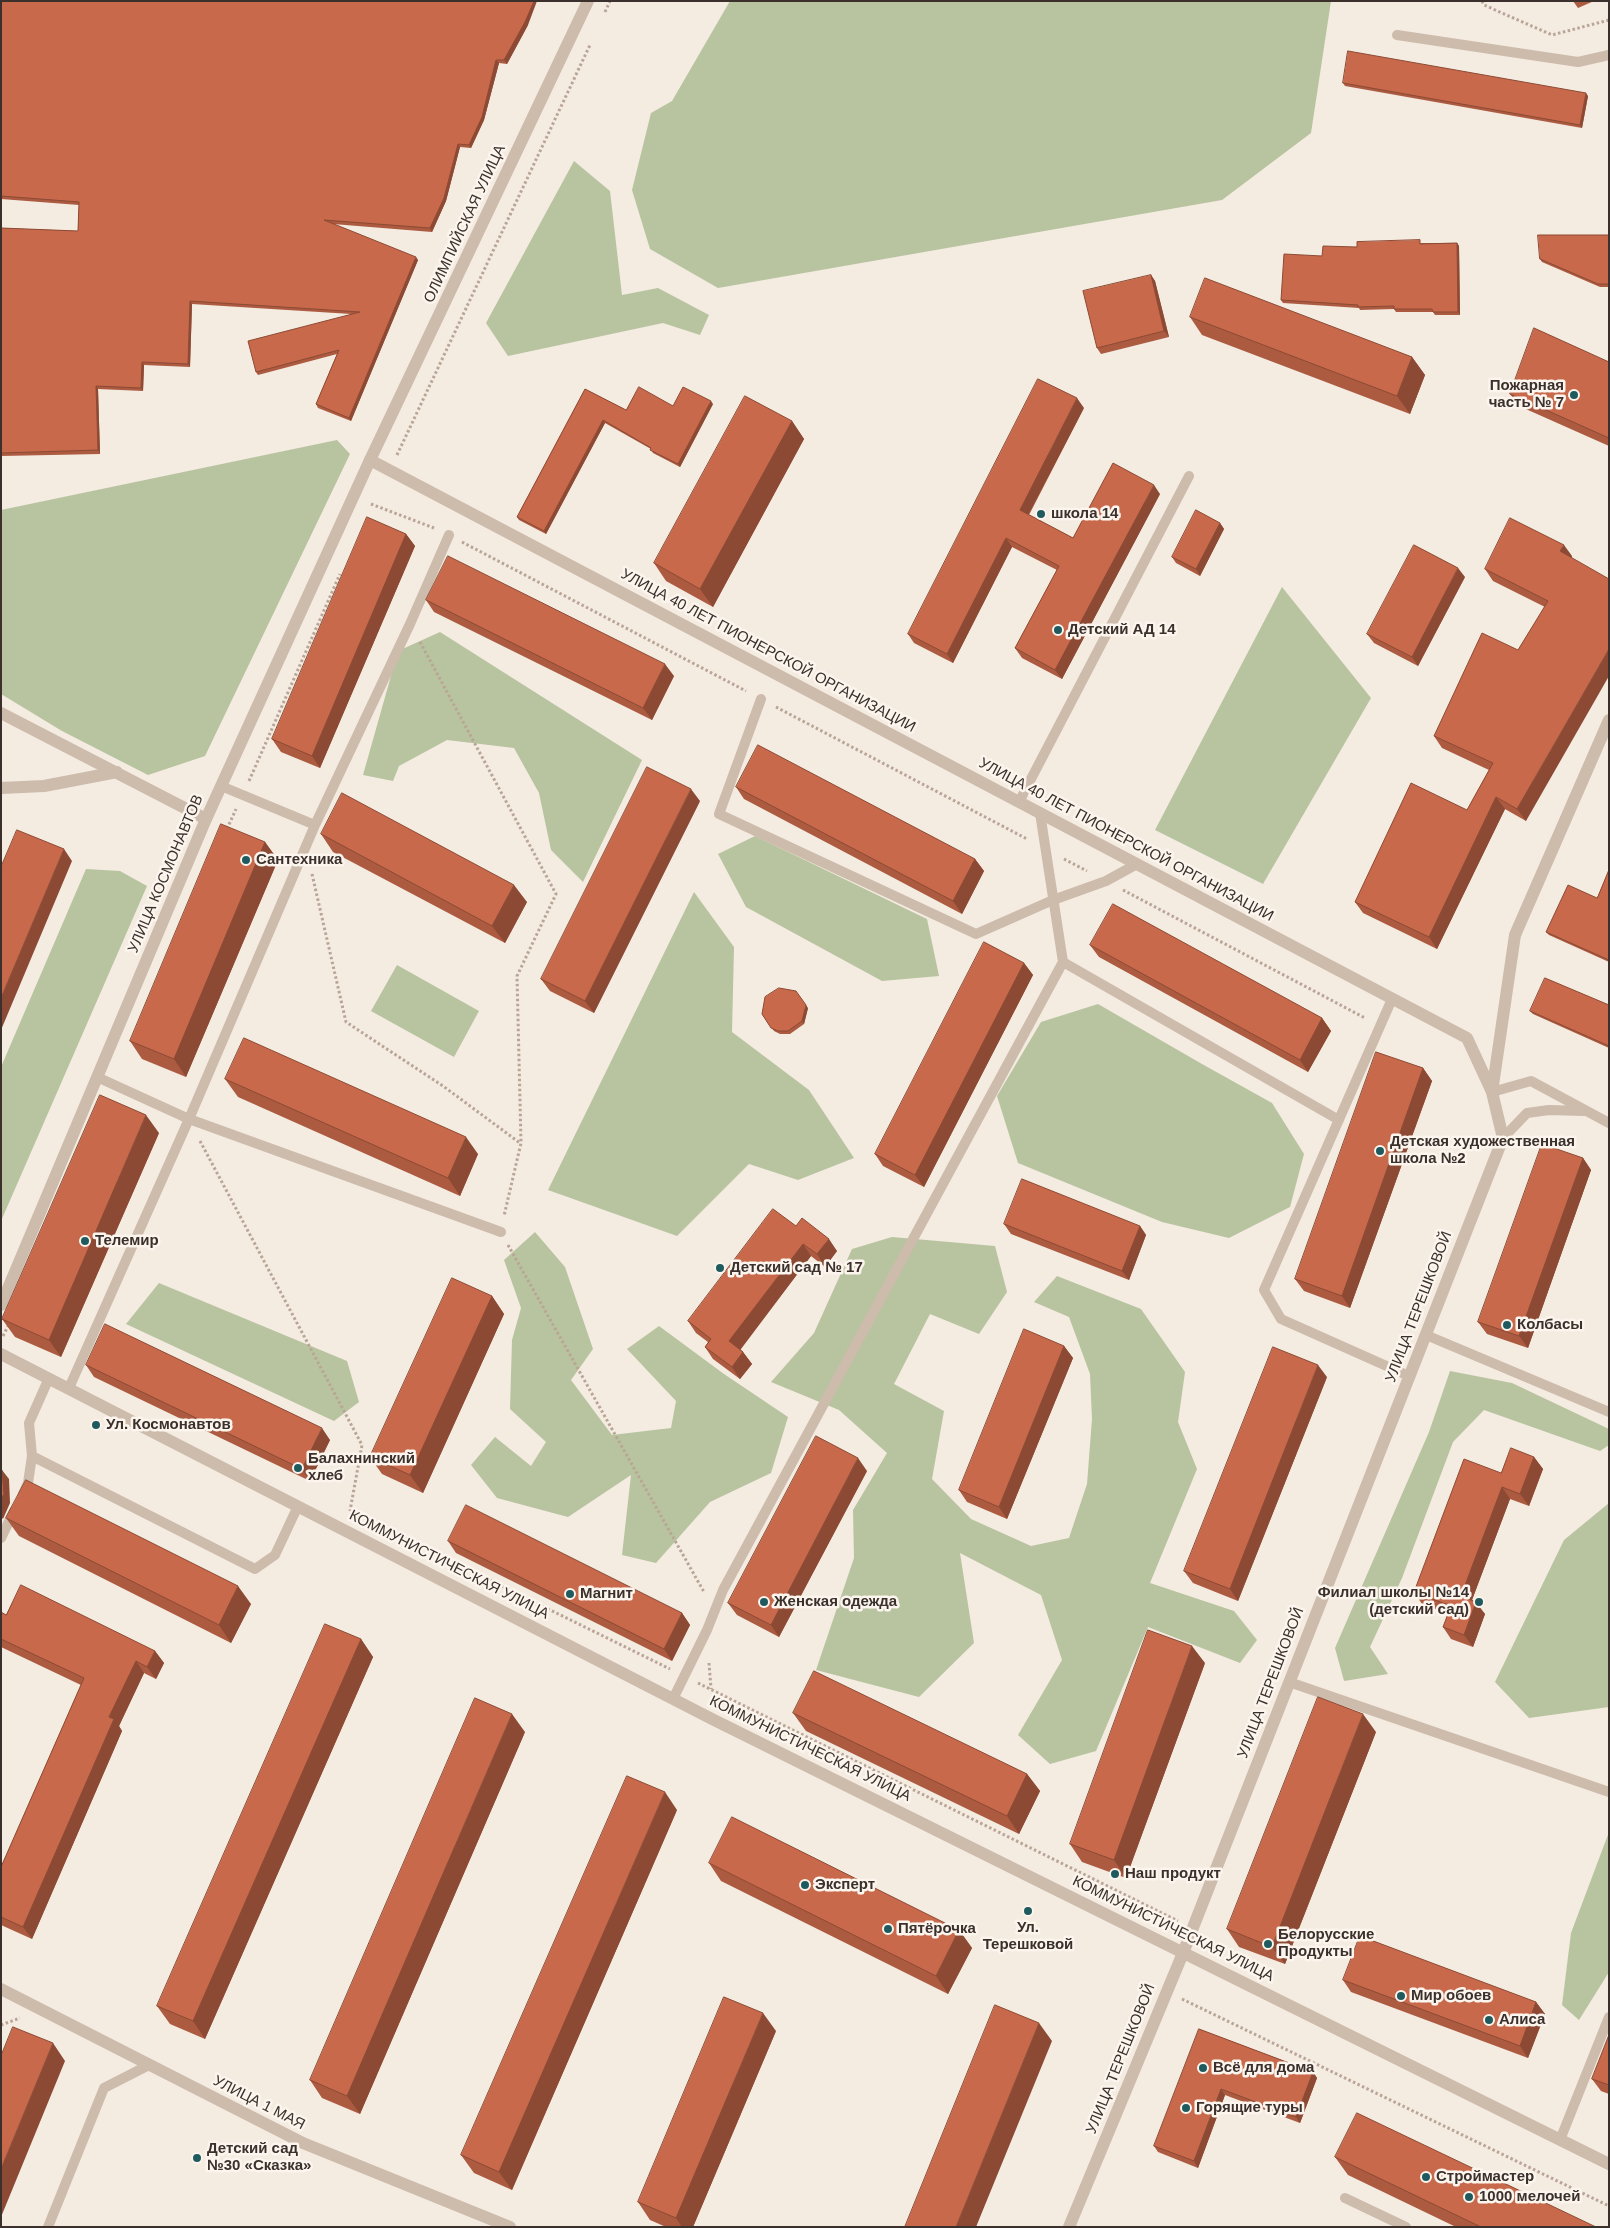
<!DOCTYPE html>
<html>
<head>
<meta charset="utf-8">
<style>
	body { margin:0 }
	#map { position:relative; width:1610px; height:2228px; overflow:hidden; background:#f4ebe1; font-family:Arial,sans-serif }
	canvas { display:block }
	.frame { position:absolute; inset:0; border:2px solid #3b302b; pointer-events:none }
</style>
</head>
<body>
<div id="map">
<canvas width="1610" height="2228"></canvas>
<div class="frame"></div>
</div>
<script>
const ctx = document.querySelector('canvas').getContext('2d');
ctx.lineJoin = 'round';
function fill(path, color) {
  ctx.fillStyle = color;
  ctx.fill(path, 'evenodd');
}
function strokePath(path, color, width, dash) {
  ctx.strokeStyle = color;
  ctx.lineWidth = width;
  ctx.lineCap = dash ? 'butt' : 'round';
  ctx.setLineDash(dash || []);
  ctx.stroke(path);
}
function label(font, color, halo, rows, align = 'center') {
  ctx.font = font + ' Arial,sans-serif';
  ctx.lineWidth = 5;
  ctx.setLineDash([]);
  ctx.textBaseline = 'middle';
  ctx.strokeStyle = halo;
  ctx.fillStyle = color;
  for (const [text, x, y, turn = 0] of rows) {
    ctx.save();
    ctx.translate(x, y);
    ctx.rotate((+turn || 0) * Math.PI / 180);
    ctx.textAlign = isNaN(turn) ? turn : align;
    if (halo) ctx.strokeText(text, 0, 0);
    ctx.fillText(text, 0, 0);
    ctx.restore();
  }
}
fill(new Path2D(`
	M730,1H1331L1311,133L1222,200L718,288L650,249L632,190L651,113L672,101Z
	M574,161L610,191L622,295L658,288L709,315L700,335L663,323L508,356L486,323Z
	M337,440L350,454L205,756L148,775L62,731L1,694V510Z
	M1282,587L1371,698L1263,884L1155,830Z
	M440,632L642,760L583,882L551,850L539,793L514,748L447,740L399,766L393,781L363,775L398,651Z
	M755,836L927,919L939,976L882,981L746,907L718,854Z
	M86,869L120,871L147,886L1,1221V1067Z
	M694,892L734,947L732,1032L809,1090L854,1158L798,1180L749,1164L677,1236L548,1190Z
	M397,965L479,1011L454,1057L371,1011Z
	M1098,1004L1202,1064L1272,1103L1304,1154L1290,1207L1229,1238L1162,1222L1018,1163L997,1096L1041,1022Z
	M535,1232L565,1267L593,1349L571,1380L612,1435L671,1428L676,1401L627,1349L659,1326L724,1374L788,1417L771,1473L710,1502L656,1563L622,1555L631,1475L568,1517L497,1498L471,1465L495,1437L531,1466L546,1442L510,1409L512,1340L521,1308L504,1260Z
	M892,1237L995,1246L1007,1292L979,1334L930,1314L894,1384L944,1411L932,1479L971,1519L1031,1546L1069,1538L1087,1484L1092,1419L1090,1374L1069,1317L1034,1302L1057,1276L1141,1309L1185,1372L1178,1422L1197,1469L1150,1583L1234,1611L1257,1640L1240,1663L1148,1627L1096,1751L1050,1764L1018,1735L1062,1660L1041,1595L960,1553L974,1643L919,1697L816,1670L854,1558L853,1510L887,1453L839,1410L771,1382L814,1333L852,1249Z
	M159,1283L347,1361L359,1402L334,1421L126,1324Z
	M1450,1371L1512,1383L1609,1429V1445L1600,1451L1484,1410L1453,1442L1402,1578L1370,1647L1388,1674L1344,1681L1335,1648L1429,1432Z
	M1609,1503V1707L1529,1718L1495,1682L1564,1540Z
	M1609,1832V1972L1579,2020L1562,2005L1571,1933Z`), '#b8c4a0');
strokePath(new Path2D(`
	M1482,1L1484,5L1552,35L1609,20
	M605,12L610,1
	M397,455L590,45
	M371,504L434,528
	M462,542L746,691
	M420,642L556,894L517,976L521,1143L504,1216
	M776,707L1027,839
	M249,781L340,574
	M227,829L236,809
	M1064,859L1087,871
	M312,874L346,1022L443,1086L520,1143
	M1123,890L1365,1018
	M200,1141L362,1445L350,1511
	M508,1245L704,1592
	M3,1336L9,1324
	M386,1529L670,1669
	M709,1663L711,1689
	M698,1683L1178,1921
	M1182,1999L1609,2206
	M1,2025L20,2018`), '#b9a596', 3, [2.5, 2.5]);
strokePath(new Path2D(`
	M1397,35L1578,62L1609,55
	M761,699L719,814L976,934L1053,900L1106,881L1137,864
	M221,786L315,825L410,624L449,535
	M1019,802L1189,476
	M1040,813L1063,962L1339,1120
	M1392,999L1264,1290L1281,1319L1409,1376
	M97,1077L189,1119L315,825
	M1492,1092L1531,1081L1609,1123
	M1503,1138L1527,1113L1549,1110L1583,1111
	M1426,1335L1609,1412
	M49,1378L29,1423L32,1456L255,1569L275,1555L298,1506
	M69,1388L189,1119L501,1232
	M23,1494L28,1483L32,1456
	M1,1538L14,1511
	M1289,1682L1609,1792
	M673,1699L707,1630L723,1590L1063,962
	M1560,2140L1609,2017
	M1345,2198L1406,2227
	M48,2227L104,2088L149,2065`), '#cdbbac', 10);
strokePath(new Path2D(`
	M370,460L1467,1038L1492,1092L1503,1138L1183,1953L1069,2227
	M1,713L206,819
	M1,788L44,786L117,772
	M1492,1092L1515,935L1609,720
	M1,1989L303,2143L510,2227`), '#cdbbac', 12);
strokePath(new Path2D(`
	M1,1305L206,819L370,460L588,1
	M1,1354L714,1720L1609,2164`), '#cdbbac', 12);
fill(new Path2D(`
	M1,1L528,25L507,64L499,63L484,120L471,148L460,147L446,201L432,232L333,224L418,260L351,421L318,408L316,404L337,354L258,375L256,372L351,314L192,304L190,367L144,365L143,391L98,389L100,454L1,456V228L78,231L79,205L1,199Z
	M1573,1H1594L1578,8Z
	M1343,83L1588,96L1582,128L1345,86Z
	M1609,235V287H1600L1542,262L1540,259Z
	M1422,243H1457L1459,246L1460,315H1435L1433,312H1396L1394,309L1360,310L1359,308L1283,303L1281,300L1357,247Z
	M1151,275L1155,281L1169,337L1101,354L1097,348Z
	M1190,317L1412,357L1425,375L1410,414L1202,335Z
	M1609,362V446L1519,406L1510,394Z
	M585,389L626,410L673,406L713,404L680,467L653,453L651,449L605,423L546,534L519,520L517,517Z
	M1084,408L1029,515L1073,538L1160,494L1062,679L1022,658L1015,648L1057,570L1012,547L953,663L914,643L908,634Z
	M792,421L804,439L713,607L666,581L654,563Z
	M1220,523L1224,529L1200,576L1176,563L1172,557Z
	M406,534L415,546L320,768L281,752L272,739Z
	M1572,556L1526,821L1505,809L1437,949L1363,913L1355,902L1467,810L1489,770L1442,748L1434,736L1518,650L1545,607L1493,581L1485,569Z
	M1465,577L1418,666L1374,643L1367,634Z
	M426,600L674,676L652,720L434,612Z
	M736,787L975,859L984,871L962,914L744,799Z
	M700,801L594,1013L550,991L541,979Z
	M321,834L527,902L505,943L333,852Z
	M265,842L278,860L186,1077L142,1059L130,1041Z
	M1609,870V962L1549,935L1546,932L1597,898Z
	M1090,945L1322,1018L1331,1031L1308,1072L1099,957Z
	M1024,963L1033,975L924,1187L883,1166L875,1154Z
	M1609,1005V1048L1533,1014L1530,1011Z
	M808,1008L804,1024L790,1034H780L774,1031L762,1014Z
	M1423,1068L1432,1081L1350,1308L1304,1291L1295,1279Z
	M225,1079L478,1154L460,1196L238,1097Z
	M159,1133L61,1357L15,1337L2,1319Z
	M1583,1158L1591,1170L1528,1348L1487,1334L1478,1322Z
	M1004,1224L1140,1226L1146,1235L1129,1280L1011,1234Z
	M796,1226L837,1251L825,1267L811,1256L740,1349L743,1352L752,1364L740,1379L713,1359L705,1347L708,1342L696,1333L688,1321Z
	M492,1296L504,1314L423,1493L382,1474L370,1457Z
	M1064,1346L1073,1358L1007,1519L967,1502L959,1490Z
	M86,1365L330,1440L310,1481L94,1377Z
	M1327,1377L1238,1601L1193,1583L1184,1571Z
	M1534,1457L1543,1469L1529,1506L1510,1499L1472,1600L1485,1614L1473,1647L1451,1639L1443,1627L1448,1614L1422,1604L1414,1592L1501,1473Z
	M867,1471L779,1637L737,1615L728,1603Z
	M6,1518L251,1604L231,1643L19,1536Z
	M448,1541L682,1613L690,1625L672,1661L456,1553Z
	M1,1612L6,1615L155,1651L164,1663L156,1679L144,1673L119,1726L122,1731L32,1939L1,1925V1867L81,1685L1,1647Z
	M361,1639L373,1657L205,2039L170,2024L157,2006Z
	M1205,1663L1126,1878L1082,1862L1070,1844Z
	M793,1713L1027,1774L1040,1791L1019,1834L806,1731Z
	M525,1732L360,2114L322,2098L310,2080Z
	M1376,1732L1285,1964L1239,1947L1227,1929Z
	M677,1810L512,2190L474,2173L461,2155Z
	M709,1863L959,1930L972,1948L948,1994L721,1881Z
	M1343,1980L1536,2002L1545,2014L1528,2058L1351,1992Z
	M1199,2029L1313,2072L1317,2078L1300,2123L1225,2095L1198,2168L1158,2152L1154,2146Z
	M776,2031L693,2227H666L650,2220L638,2202Z
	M1609,2035V2094L1601,2091L1592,2079Z
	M1335,2157L1596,2227H1456L1348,2175Z`), '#ac5a40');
fill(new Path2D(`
	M534,1H537L528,25L507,64L504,60Z
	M496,60L499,63L484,120L471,148L469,145Z
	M1586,93L1588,96L1582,128L1580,125Z
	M458,144L460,147L446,201L432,232L430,228Z
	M1457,243L1459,246L1460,315L1458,312Z
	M416,257L418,260L351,421L349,418Z
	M1151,275L1155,281L1169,337L1164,331Z
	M190,301L192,304L190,367L188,364Z
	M1412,357L1425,375L1410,414L1397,396Z
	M142,362L144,365L143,391L141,388Z
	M96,386L98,389L100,454L98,450Z
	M1077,398L1084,408L1026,519L1020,510Z
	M711,401L713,404L680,467L678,464Z
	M603,420L605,423L546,534L544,531Z
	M792,421L804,439L713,607L700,589Z
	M1154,485L1160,494L1062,679L1055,670Z
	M1220,523L1224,529L1200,576L1196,569Z
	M406,534L415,546L320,768L312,756Z
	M1006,538L1012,547L953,663L947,654Z
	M1564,545L1572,556L1569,563L1560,551Z
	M1458,568L1465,577L1418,666L1412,657Z
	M1609,649V676L1526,821L1517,809Z
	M665,664L674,676L652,720L643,708Z
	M691,789L700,801L594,1013L585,1001Z
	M1496,797L1505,809L1437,949L1429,937Z
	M265,842L278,860L186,1077L174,1059Z
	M64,849L72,861L1,1030V998Z
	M975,859L984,871L962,914L953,901Z
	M514,885L527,902L505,943L492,926Z
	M1024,963L1033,975L924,1187L915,1175Z
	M806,1005L808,1008L804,1024L802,1021Z
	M1322,1018L1331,1031L1308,1072L1300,1060Z
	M1423,1068L1432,1081L1350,1308L1342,1296Z
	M146,1115L159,1133L61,1357L49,1340Z
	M466,1137L478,1154L460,1196L448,1178Z
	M1583,1158L1591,1170L1528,1348L1519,1336Z
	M1140,1226L1146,1235L1129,1280L1122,1271Z
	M829,1239L837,1251L825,1267L817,1254Z
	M803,1244L811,1256L738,1353L729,1341Z
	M492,1296L504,1314L423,1493L410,1475Z
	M1064,1346L1073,1358L1007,1519L999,1507Z
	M743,1352L752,1364L740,1379L732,1367Z
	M1318,1365L1327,1377L1238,1601L1230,1589Z
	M322,1428L330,1440L310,1481L302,1469Z
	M1534,1457L1543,1469L1529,1506L1520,1494Z
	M858,1458L867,1471L779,1637L771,1625Z
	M2,1470L9,1479L10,1503L3,1519L1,1517Z
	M1502,1487L1510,1499L1469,1608L1461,1596Z
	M238,1586L251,1604L231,1643L219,1625Z
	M1476,1602L1485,1614L1473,1647L1464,1635Z
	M682,1613L690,1625L672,1661L664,1649Z
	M361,1639L373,1657L205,2039L193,2021Z
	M1192,1646L1205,1663L1126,1878L1114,1860Z
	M155,1651L164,1663L156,1679L147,1667Z
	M136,1661L144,1673L119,1726L122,1731L32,1939L23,1927L109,1717Z
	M512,1714L525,1732L360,2114L347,2096Z
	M1363,1714L1376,1732L1285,1964L1272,1947Z
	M1027,1774L1040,1791L1019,1834L1007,1816Z
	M665,1792L677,1810L512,2190L499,2172Z
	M959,1930L972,1948L948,1994L936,1976Z
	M1536,2002L1545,2014L1528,2058L1520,2046Z
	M763,2013L776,2031L693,2227H682L676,2218Z
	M1039,2023L1052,2041L976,2227H956Z
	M53,2043L65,2061L1,2217V2169Z
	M1313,2072L1317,2078L1300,2123L1296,2117Z
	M1221,2089L1225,2095L1198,2168L1194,2161Z`), '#8c4a34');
const building = new Path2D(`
	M1,1H534L525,22L504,60H496L482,117L469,145L458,144L444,198L430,228L324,220L416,257L349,418L316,404L339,350L256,372L248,341L360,312L190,301L188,364L142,362L141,388L96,386L98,450L1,453V228L78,231L79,202L1,196Z
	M1348,51L1586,93L1580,125L1343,83Z
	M1538,235H1609V284H1598L1540,259Z
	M1420,240V244L1457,243L1458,312H1433L1432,309H1394V306L1358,307V305L1281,300L1284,254L1322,256L1323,246L1357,247V242Z
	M1151,275L1164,331L1097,348L1083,291Z
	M1205,278L1412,357L1397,396L1190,317Z
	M1534,328L1609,362V438L1510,394Z
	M1038,379L1077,398L1020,510L1073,538L1113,463L1154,485L1055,670L1015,648L1059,566L1006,538L947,654L908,634Z
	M639,387L673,406L683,387L711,401L678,464L650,450L651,448L603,420L544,531L517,517L585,389L626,410Z
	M745,396L792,421L700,589L654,563Z
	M1196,510L1220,523L1196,569L1172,557Z
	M367,517L406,534L312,756L272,739Z
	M1510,518L1564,545L1560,551L1609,579V649L1517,809L1496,797L1429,937L1355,902L1411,783L1467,810L1493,763L1434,736L1482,633L1518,650L1548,601L1485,569Z
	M1414,545L1458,568L1412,657L1367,634Z
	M448,556L665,664L643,708L426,600Z
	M758,745L975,859L953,901L736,787Z
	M647,767L691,789L585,1001L541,979Z
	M342,793L514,885L492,926L321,834Z
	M221,824L265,842L174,1059L130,1041Z
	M17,830L64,849L1,998V867Z
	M1609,870V960L1546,932L1568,885L1597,898Z
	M1113,904L1322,1018L1300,1060L1090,945Z
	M984,942L1024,963L915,1175L875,1154Z
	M1545,978L1609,1005V1046L1530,1011Z
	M779,988L796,991L806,1005L802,1021L788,1031H778L771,1028L762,1014L765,997Z
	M244,1038L466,1137L448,1178L225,1079Z
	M1376,1052L1423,1068L1342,1296L1295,1279Z
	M100,1095L146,1115L49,1340L2,1319Z
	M1542,1144L1583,1158L1519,1336L1478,1322Z
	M1022,1179L1140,1226L1122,1271L1004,1224Z
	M773,1209L796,1226L802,1218L829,1239L817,1254L803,1244L729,1341L743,1352L732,1367L705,1347L711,1339L688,1321Z
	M452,1278L492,1296L410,1475L370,1457Z
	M105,1324L322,1428L302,1469L86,1365Z
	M1024,1329L1064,1346L999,1507L959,1490Z
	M1273,1347L1318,1365L1230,1589L1184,1571Z
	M816,1436L858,1458L771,1625L728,1603Z
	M1511,1448L1534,1457L1520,1494L1502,1487L1461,1596L1476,1602L1464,1635L1443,1627L1451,1606L1414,1592L1464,1459L1501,1473Z
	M1,1469L2,1470L4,1494L1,1499Z
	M26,1480L238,1586L219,1625L6,1518Z
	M466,1505L682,1613L664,1649L448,1541Z
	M21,1585L155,1651L147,1667L136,1661L109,1717L114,1719L23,1927L1,1917V1867L84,1678L1,1639V1612L6,1615Z
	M325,1624L361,1639L193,2021L157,2006Z
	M1148,1630L1192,1646L1114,1860L1070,1844Z
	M814,1671L1027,1774L1007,1816L793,1713Z
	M1318,1697L1363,1714L1272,1947L1227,1929Z
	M475,1698L512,1714L347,2096L310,2080Z
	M627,1776L665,1792L499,2172L461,2155Z
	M732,1817L959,1930L936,1976L709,1863Z
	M1360,1936L1536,2002L1520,2046L1343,1980Z
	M724,1997L763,2013L676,2218L638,2202Z
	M995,2005L1039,2023L956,2227H905Z
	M13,2027L53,2043L1,2169V2056Z
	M1199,2029L1313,2072L1296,2117L1221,2089L1194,2161L1154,2146Z
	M1609,2035V2085L1592,2079Z
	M1357,2113L1596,2227H1481L1335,2157Z`);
fill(building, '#c8694b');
strokePath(building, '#8c4a34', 1);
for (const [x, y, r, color] of [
	[1574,395,5,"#1f5a5e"],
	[1041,514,5,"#1f5a5e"],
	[1058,630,5,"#1f5a5e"],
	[246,860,5,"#1f5a5e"],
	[1380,1151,5,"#1f5a5e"],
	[85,1241,5,"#1f5a5e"],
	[720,1268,5,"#1f5a5e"],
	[1507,1325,5,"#1f5a5e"],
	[96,1425,5,"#1f5a5e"],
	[298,1468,5,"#1f5a5e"],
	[570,1594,5,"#1f5a5e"],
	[764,1602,5,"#1f5a5e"],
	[1479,1602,5,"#1f5a5e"],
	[1115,1874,5,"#1f5a5e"],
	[805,1885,5,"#1f5a5e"],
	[1028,1911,5,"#1f5a5e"],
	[888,1929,5,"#1f5a5e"],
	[1268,1944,5,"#1f5a5e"],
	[1401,1996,5,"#1f5a5e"],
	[1489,2020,5,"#1f5a5e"],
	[1203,2068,5,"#1f5a5e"],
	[1186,2108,5,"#1f5a5e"],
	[197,2158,5,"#1f5a5e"],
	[1426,2177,5,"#1f5a5e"],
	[1469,2197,5,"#1f5a5e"]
]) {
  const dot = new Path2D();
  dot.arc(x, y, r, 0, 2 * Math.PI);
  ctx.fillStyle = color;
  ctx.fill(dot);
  strokePath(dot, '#fbf5ee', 2);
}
label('15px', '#3b302b', '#fbf5ee', [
	["ОЛИМПИЙСКАЯ УЛИЦА",465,224,-65],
	["УЛИЦА 40 ЛЕТ ПИОНЕРСКОЙ ОРГАНИЗАЦИИ",768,651,28],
	["УЛИЦА 40 ЛЕТ ПИОНЕРСКОЙ ОРГАНИЗАЦИИ",1126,840,28],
	["УЛИЦА КОСМОНАВТОВ",166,874,-67],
	["УЛИЦА ТЕРЕШКОВОЙ",1419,1307,-69],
	["КОММУНИСТИЧЕСКАЯ УЛИЦА",449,1565,27],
	["УЛИЦА ТЕРЕШКОВОЙ",1271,1683,-69],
	["КОММУНИСТИЧЕСКАЯ УЛИЦА",810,1749,26],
	["КОММУНИСТИЧЕСКАЯ УЛИЦА",1173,1929,26],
	["УЛИЦА ТЕРЕШКОВОЙ",1121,2059,-68],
	["УЛИЦА 1 МАЯ",259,2103,27]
]);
label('bold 15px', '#3b302b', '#fbf5ee', [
	["Пожарная",1564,386,"right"],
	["часть № 7",1564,403,"right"],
	["школа 14",1051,514],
	["Детский АД 14",1068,630],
	["Сантехника",256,860],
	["Детская художественная",1390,1142],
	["школа №2",1390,1159],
	["Телемир",95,1241],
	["Детский сад № 17",730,1268],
	["Колбасы",1517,1325],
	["Ул. Космонавтов",106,1425],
	["Балахнинский",308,1459],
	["хлеб",308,1476],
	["Филиал школы №14",1469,1593,"right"],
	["(детский сад)",1469,1610,"right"],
	["Магнит",580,1594],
	["Женская одежда",774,1602],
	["Наш продукт",1125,1874],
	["Эксперт",815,1885],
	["Ул.",1028,1928,"center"],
	["Терешковой",1028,1945,"center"],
	["Пятёрочка",898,1929],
	["Белорусские",1278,1935],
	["Продукты",1278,1952],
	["Мир обоев",1411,1996],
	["Алиса",1499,2020],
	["Всё для дома",1213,2068],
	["Горящие туры",1196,2108],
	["Детский сад",207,2149],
	["№30 «Сказка»",207,2166],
	["Строймастер",1436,2177],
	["1000 мелочей",1479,2197]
], 'left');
</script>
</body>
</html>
